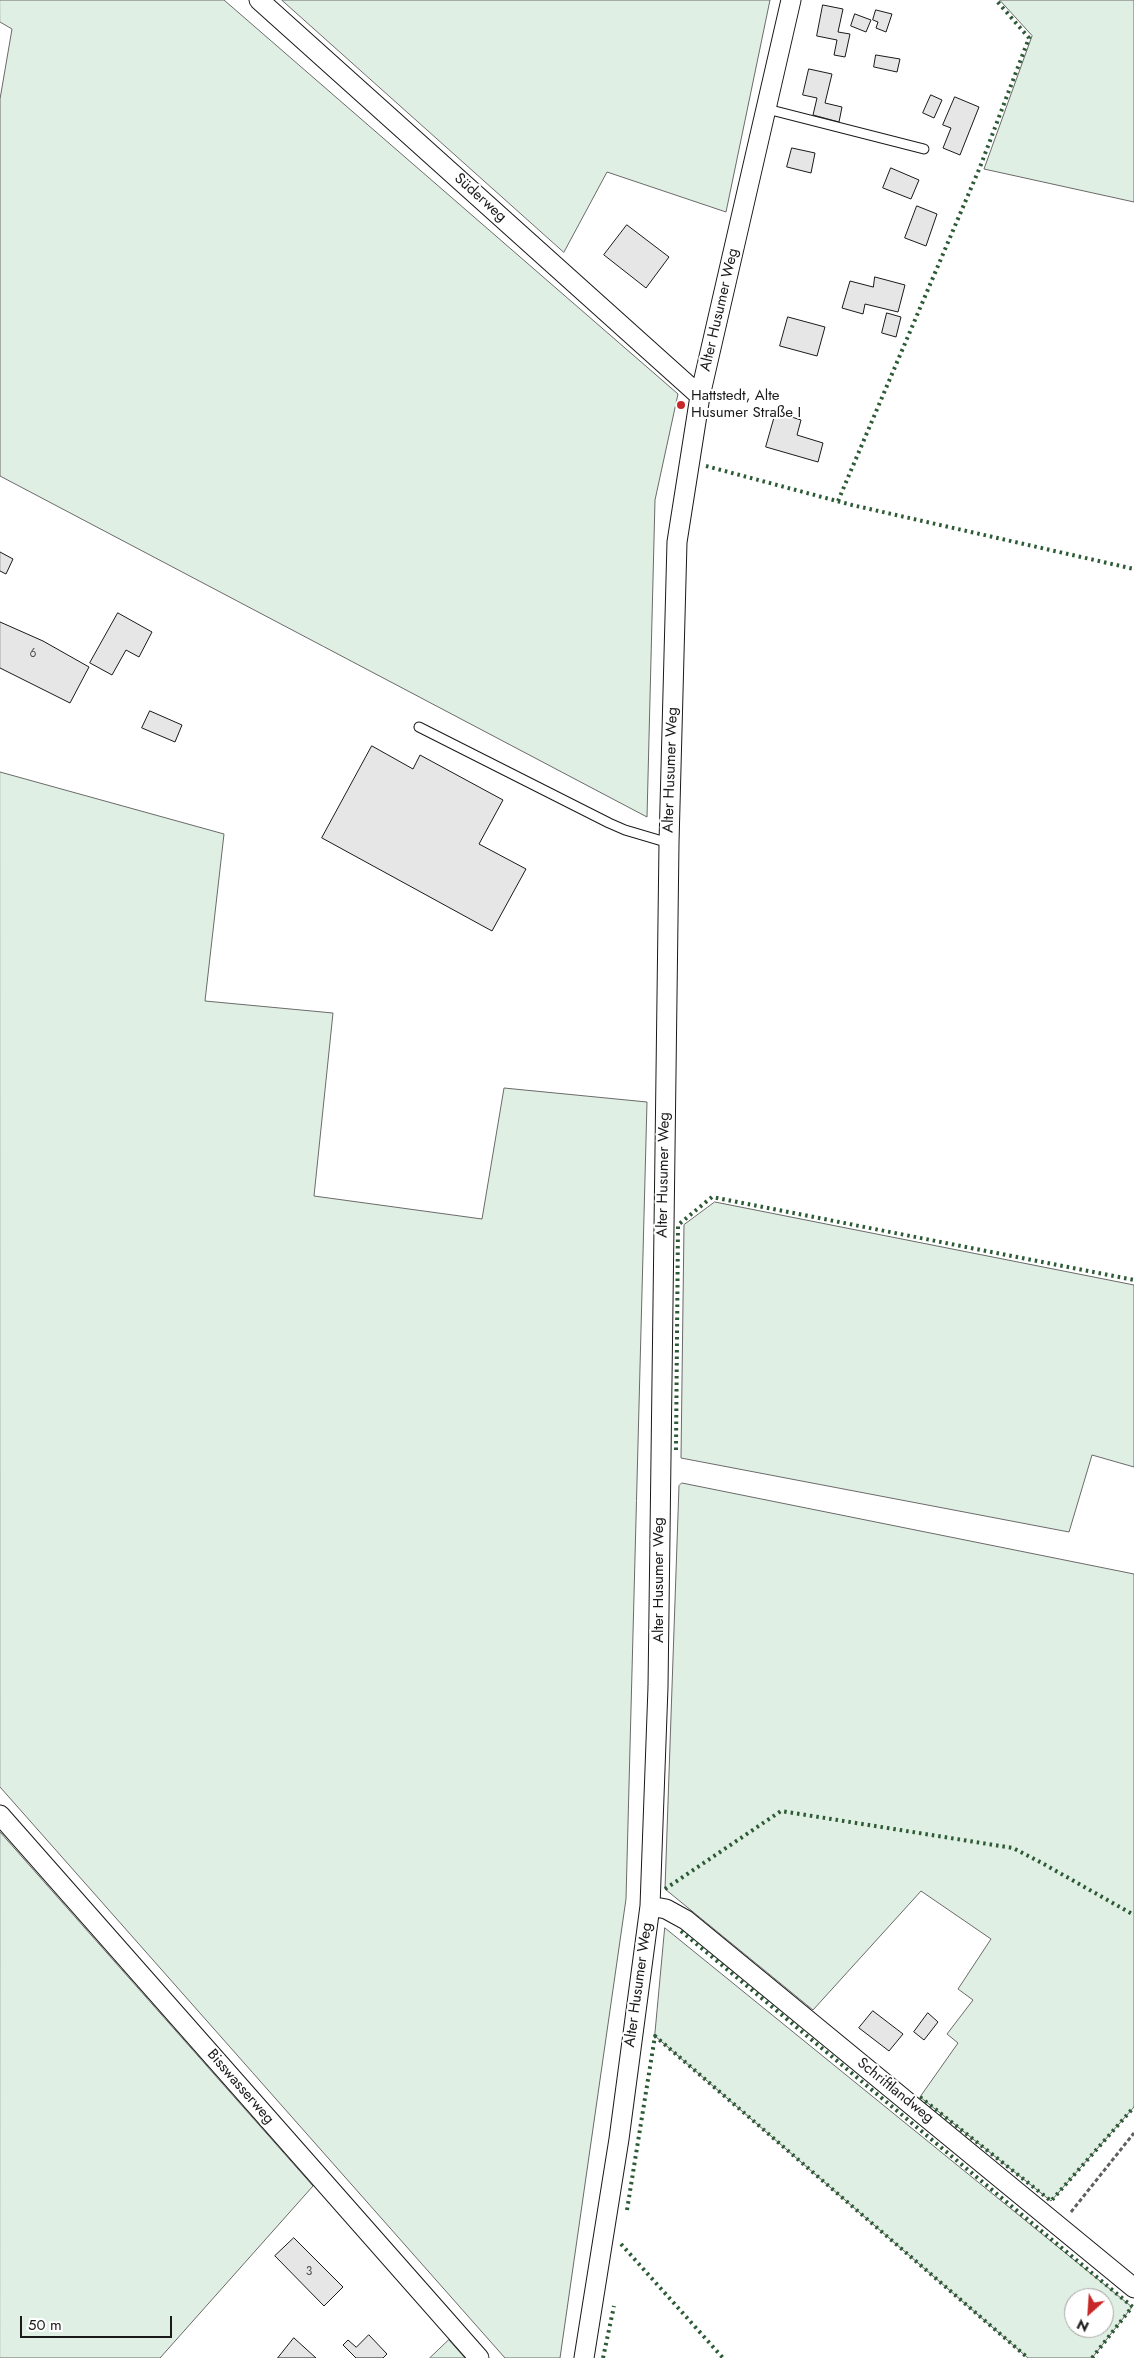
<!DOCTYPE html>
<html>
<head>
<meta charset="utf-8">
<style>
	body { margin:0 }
	#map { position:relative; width:1134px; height:2358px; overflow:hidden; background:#fff; font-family:Jost,sans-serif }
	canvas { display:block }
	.north { position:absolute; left:1064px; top:2288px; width:50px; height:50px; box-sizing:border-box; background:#fff; border:1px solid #a3a3a3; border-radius:50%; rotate:206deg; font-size:14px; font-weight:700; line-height:20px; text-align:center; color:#1a1a1a }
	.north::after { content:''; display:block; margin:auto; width:18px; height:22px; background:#c62828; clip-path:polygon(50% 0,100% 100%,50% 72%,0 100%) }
	.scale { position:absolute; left:20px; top:2316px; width:152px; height:22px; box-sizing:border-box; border:2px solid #1a1a1a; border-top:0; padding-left:6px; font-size:15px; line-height:18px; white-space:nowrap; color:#1a1a1a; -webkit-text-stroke:4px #fff; paint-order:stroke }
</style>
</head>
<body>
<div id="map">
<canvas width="1134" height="2358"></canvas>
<div class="north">N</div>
<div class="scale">50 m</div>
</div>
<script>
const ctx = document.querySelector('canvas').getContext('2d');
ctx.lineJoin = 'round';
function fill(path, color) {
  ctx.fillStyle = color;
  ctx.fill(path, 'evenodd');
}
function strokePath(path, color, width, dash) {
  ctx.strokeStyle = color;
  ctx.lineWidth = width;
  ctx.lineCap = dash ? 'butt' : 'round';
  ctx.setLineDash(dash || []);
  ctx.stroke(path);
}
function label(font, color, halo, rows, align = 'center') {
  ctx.font = font + ' Jost,sans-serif';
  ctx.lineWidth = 4;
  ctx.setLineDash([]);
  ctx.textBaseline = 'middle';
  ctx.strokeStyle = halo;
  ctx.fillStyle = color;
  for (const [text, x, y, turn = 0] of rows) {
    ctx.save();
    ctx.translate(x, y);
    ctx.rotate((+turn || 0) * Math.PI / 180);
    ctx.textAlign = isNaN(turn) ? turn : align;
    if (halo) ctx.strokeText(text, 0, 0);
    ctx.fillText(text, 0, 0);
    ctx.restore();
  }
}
const green = new Path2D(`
	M0,0H224L678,394L655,500L647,817L0,476V99L12,29L0,22Z
	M282,0H770L726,212L607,172L564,252Z
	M1000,0H1134V202L984,169L1032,36Z
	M0,772L224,834L205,1001L333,1013L314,1196L482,1219L504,1088L647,1102L626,1899L560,2358H505L0,1787Z
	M715,1202L1134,1285V1467L1092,1455L1069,1532L681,1458L684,1225Z
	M682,1483L1134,1574V2107L1051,2201L920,2097L958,2043L947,2034L973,2000L958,1989L991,1939L921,1891L813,2010L665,1889L679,1486Z
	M0,1832L313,2186L160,2358H0Z
	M665,1928L1132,2307L1092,2358H1028L655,2036ZM1074,2298H1104V2328H1074Z
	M449,2340L465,2358H430Z`);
fill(green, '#e0efe3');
strokePath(green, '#6a6a6a', 1);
const building = new Path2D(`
	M823,5L843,9L838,32L850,34L845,57L834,55L837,40L817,36Z
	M876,10L892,14L886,32L876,28L878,22L873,20Z
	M855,14L871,20L866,32L851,26Z
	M876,55L900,59L897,72L874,67Z
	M809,69L832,74L825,103L842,107L839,122L813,115L817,98L803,95Z
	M931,95L942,100L934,118L923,113Z
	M955,97L979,107L960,155L943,148L951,128L943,125Z
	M792,148L815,153L811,173L787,167Z
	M891,168L919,180L911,199L883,188Z
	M917,206L937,214L926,246L905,238Z
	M627,225L669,257L646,288L604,255Z
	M875,277L905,285L898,312L865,304L863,314L842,308L850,281L873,287Z
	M887,313L901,317L896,337L882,333Z
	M788,317L825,327L817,356L780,346Z
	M776,412L801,420L797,435L823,443L818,462L766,447Z
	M0,552L13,559L6,574L0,571Z
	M118,613L152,632L139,657L126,650L112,675L90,663Z
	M0,622L43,641L89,667L70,703L0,668Z
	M150,711L182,725L175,742L142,728Z
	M372,746L413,769L420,755L503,800L479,844L526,869L492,931L322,838Z
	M873,2011L903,2034L889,2051L859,2028Z
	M928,2013L938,2022L924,2040L914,2032Z
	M294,2238L343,2287L324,2306L275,2256Z
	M369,2335L387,2354L383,2358H356L343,2345L348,2340L356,2347Z
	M294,2338L316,2358H278Z`);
fill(building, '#e6e6e6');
strokePath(building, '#1a1a1a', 1);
const lane = new Path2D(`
	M767,109L924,149
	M419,727L609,823L625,830L669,843`);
const street = new Path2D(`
	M259,0L700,396
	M0,1815L479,2358
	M650,1906L666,1909L686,1920L1134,2288
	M584,2358L619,2139L650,1906L658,1687L669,843L677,542L700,396L791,0`);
strokePath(lane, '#1a1a1a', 11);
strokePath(street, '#1a1a1a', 21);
strokePath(new Path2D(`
	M1071,2212L1134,2133`), '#5f5f5f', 3, [4, 2.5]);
strokePath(lane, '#fff', 9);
strokePath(street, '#fff', 19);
strokePath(new Path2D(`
	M706,466L852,505L1134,569
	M838,501L980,167L1029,38L996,0
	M676,1450L678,1225L712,1197L1134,1280
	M665,1889L781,1811L1013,1848L1042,1863L1134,1915
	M681,1931L1134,2308
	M920,2097L1051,2201L1134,2107
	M627,2210L655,2036L1028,2358
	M621,2244L723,2358
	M603,2358L614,2306
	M1092,2358L1132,2307`), '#2b5a34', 4, [2.5, 4]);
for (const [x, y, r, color] of [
	[681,405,5,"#c62828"]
]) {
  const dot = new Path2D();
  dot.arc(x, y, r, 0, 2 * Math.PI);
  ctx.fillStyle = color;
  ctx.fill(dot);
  strokePath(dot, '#fff', 2);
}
label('12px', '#4d4d4d', null, [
	["6",33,654],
	["3",309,2272]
]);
label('15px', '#1a1a1a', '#fff', [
	["Süderweg",480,198,42],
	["Alter Husumer Weg",720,310,-77],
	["Alter Husumer Weg",671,770,-88],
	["Alter Husumer Weg",664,1175,-89],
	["Alter Husumer Weg",659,1580,-90],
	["Alter Husumer Weg",639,1985,-82],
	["Bisswasserweg",240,2087,49],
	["Schriftlandweg",895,2091,39]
]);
label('15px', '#1a1a1a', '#fff', [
	["Hattstedt, Alte",691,396],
	["Husumer Straße I",691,413]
], 'left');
</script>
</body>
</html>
